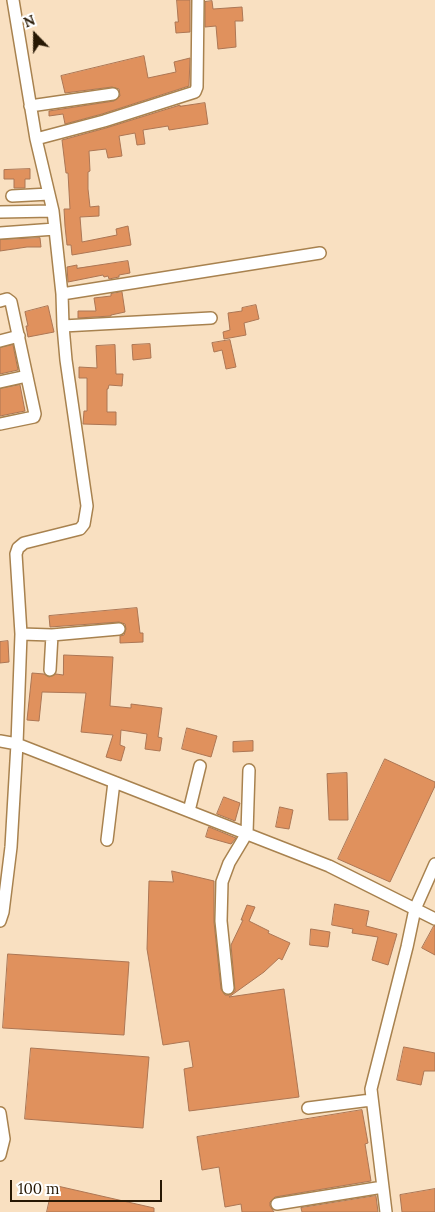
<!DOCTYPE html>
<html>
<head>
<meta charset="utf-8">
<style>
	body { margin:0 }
	#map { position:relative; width:435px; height:1212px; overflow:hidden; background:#f9e0c1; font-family:Lora,serif }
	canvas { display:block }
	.north { position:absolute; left:10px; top:10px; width:50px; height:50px; -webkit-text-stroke:4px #fff; paint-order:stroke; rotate:338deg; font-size:14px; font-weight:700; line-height:20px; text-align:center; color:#271804 }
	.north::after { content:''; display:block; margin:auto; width:18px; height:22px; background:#271804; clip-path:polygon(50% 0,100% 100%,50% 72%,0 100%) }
	.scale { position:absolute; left:10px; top:1180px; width:152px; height:22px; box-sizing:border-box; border:2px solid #271804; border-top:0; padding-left:6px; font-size:15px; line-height:18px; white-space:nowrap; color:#271804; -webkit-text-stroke:4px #fff; paint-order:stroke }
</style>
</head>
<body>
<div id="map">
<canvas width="435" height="1212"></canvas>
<div class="north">N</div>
<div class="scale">100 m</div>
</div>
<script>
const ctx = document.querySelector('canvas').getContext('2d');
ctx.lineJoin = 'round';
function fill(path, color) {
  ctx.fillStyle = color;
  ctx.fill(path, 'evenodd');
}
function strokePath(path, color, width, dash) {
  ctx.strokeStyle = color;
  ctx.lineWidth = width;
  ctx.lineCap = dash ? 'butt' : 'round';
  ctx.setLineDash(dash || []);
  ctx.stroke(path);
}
const building = new Path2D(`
	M177,0H190V32L176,33L175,22H178Z
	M212,1L213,9L242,7L243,21H235L236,47L218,49L216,26L205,27V2Z
	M144,56L148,78L176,72L174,62L190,58L189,86L102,114L65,124L63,114L49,116V111L114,101L120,96L119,89L112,87L65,93L61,76Z
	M205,103L208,124L169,130L168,126L143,130L145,144L137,145L135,133L119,136L122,156L108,158L106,149L89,151L90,171L88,172V189L90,207L99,206V216L80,217L82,242L117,235L116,229L128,226L131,245L72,255L71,245H67L65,226L64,209H70L68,173H66L62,140L106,128L180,105V106Z
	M30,169V179H25V188H14V179H4V170Z
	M40,238L41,247H27L0,251V240Z
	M128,261L130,273L119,275V277L109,279L108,276L104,277L103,275L68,282L67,267L77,265V268Z
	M122,292L125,312L111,315V316L78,318V311H96L94,298L111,296V294Z
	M256,305L259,319L244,323L246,335L224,339L223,332L230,330L228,313L242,311V308Z
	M48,306L54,332L28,337L26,326H28L25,312Z
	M230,340L236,367L226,369L222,350L214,352L212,343Z
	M150,344L151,358L133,360L132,345Z
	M13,345L18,370L0,374V348Z
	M115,345L116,374H123L122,386L109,385L108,389H107V412H116V425L83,424L84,411H87V378H79V367L97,368L96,346Z
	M20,385L25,411L0,416V389Z
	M137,608L140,633H143V642L120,643V636L124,635L126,629L125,624L119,622L50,627L49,616Z
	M8,641L9,662L0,663V642Z
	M64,655L113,657L110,706L131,708V704L162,708L158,737L162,738L160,751L145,749L147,734L121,730L120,745L125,747L121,761L106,757L113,735L81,732L86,693L42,692L39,721L27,720L32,673L44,674L49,677L56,674L63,675Z
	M187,728L217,736L211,757L182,749Z
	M253,741V751L233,752V742Z
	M385,759L435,782V786L390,882L338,859Z
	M347,773L348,820H329L327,774Z
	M224,797L240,803L235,821L217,814Z
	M280,807L293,810L289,829L276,827Z
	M209,827L236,838L231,844L206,837Z
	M172,871L214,881V922L221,989L225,995H229L235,991L231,945L243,920H241L247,905L255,907L249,921L269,931L268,933L290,943L282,960L279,958L264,972L229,997L284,989L299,1097L189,1111L184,1069L193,1067L189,1041L163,1045L147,949L149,881L173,882Z
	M335,904L369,911L366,926L397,934L388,965L372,960L378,937L352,933L353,929L332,925Z
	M434,926H435V955L422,948Z
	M311,929L330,932L328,947L310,945Z
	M8,954L129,962L124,1035L3,1028Z
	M404,1047L435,1053V1071H424L421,1085L397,1080Z
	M31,1048L149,1057L143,1128L25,1119Z
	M362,1110L368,1143L365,1144L371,1181L275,1197L270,1202V1206L274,1212H242L241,1204L225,1207L219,1167L202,1170L197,1137Z
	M53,1185L154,1208V1212H47Z
	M435,1189V1212H402L400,1195Z
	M376,1196L378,1212H302L301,1208Z`);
fill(building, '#e0915d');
strokePath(building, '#ac7654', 1);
const minor = new Path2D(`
	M13,0L36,139L53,211L62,294L63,326L66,360L87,506L84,524L80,529L24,543L18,548L16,554L21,634L17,744L329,866L435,919
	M30,106L113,94
	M36,139L104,121L195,92L197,87L198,0
	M12,196L49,194
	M0,212L53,211
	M0,233L55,229
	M62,294L320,253
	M0,301L7,299L11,302L35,414L34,417L0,424
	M63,326L211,318
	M0,341L19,336
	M0,382L27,376
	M21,634L52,635L119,629
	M50,670L52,635
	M0,741L17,744L11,847L3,912L0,921
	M189,811L200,766
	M107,840L114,782
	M228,988L221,921L222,882L229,863L247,833L249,770
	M308,1108L371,1100
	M0,1113L4,1139L0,1155
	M277,1204L383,1187
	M386,1212L371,1089L407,947L415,909L435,864`);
strokePath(minor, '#a8824f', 14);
strokePath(minor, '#fff', 11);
</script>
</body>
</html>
